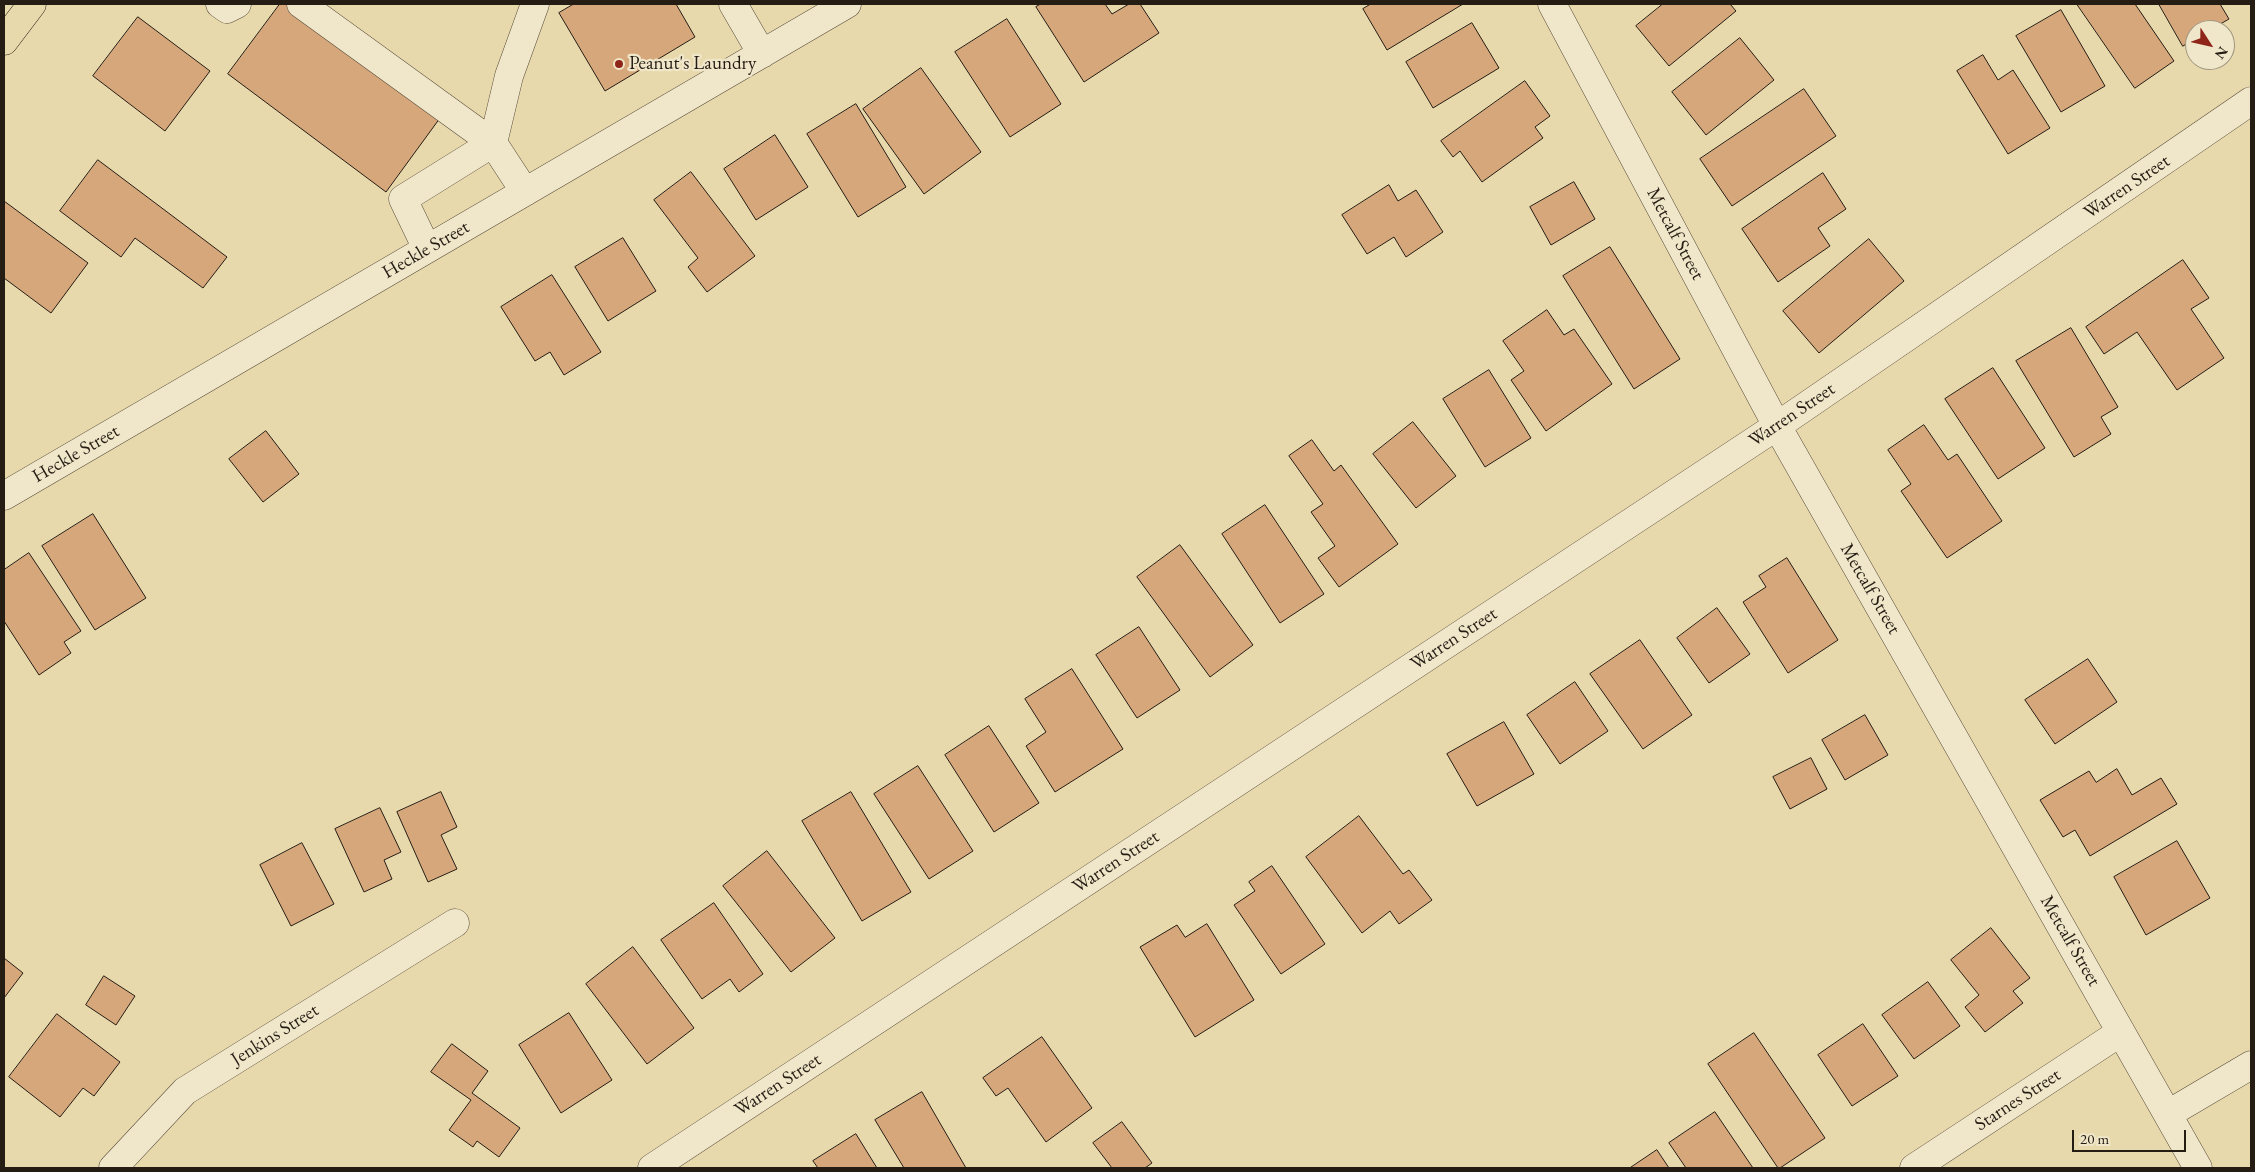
<!DOCTYPE html>
<html>
<head>
<meta charset="utf-8">
<style>
	body { margin:0 }
	#map { position:relative; width:2255px; height:1172px; overflow:hidden; background:#e8d9ac; font-family:"EB Garamond",serif }
	canvas { display:block }
	.frame { position:absolute; inset:0; border:5px solid #251d14; pointer-events:none }
	.north { position:absolute; left:2185px; top:20px; width:50px; height:50px; box-sizing:border-box; background:#f0e6c9; border:1px solid #9f9681; border-radius:50%; rotate:125deg; font-size:14px; font-weight:700; line-height:20px; text-align:center; color:#251d14 }
	.north::after { content:''; display:block; margin:auto; width:18px; height:22px; background:#8f2418; clip-path:polygon(50% 0,100% 100%,50% 72%,0 100%) }
	.scale { position:absolute; left:2072px; top:1130px; width:114px; height:22px; box-sizing:border-box; border:2px solid #251d14; border-top:0; padding-left:6px; font-size:15px; line-height:18px; white-space:nowrap; color:#251d14; -webkit-text-stroke:4px #f0e6c9; paint-order:stroke }
</style>
</head>
<body>
<div id="map">
<canvas width="2255" height="1172"></canvas>
<div class="frame"></div>
<div class="north">N</div>
<div class="scale">20 m</div>
</div>
<script>
const ctx = document.querySelector('canvas').getContext('2d');
ctx.lineJoin = 'round';
function fill(path, color) {
  ctx.fillStyle = color;
  ctx.fill(path, 'evenodd');
}
function strokePath(path, color, width, dash) {
  ctx.strokeStyle = color;
  ctx.lineWidth = width;
  ctx.lineCap = dash ? 'butt' : 'round';
  ctx.setLineDash(dash || []);
  ctx.stroke(path);
}
function label(font, color, halo, rows, align = 'center') {
  ctx.font = font + ' "EB Garamond",serif';
  ctx.lineWidth = 4.5;
  ctx.setLineDash([]);
  ctx.textBaseline = 'middle';
  ctx.strokeStyle = halo;
  ctx.fillStyle = color;
  for (const [text, x, y, turn = 0] of rows) {
    ctx.save();
    ctx.translate(x, y);
    ctx.rotate((+turn || 0) * Math.PI / 180);
    ctx.textAlign = isNaN(turn) ? turn : align;
    if (halo) ctx.strokeText(text, 0, 0);
    ctx.fillText(text, 0, 0);
    ctx.restore();
  }
}
const building = new Path2D(`
	M280,4H286L440,118L386,192L228,74Z
	M574,4H676L695,37L605,91L559,13Z
	M1041,4H1105L1112,14L1129,4H1140L1159,33L1084,82L1036,7Z
	M1371,4H1463L1387,50L1363,9Z
	M1663,4H1730L1736,11L1669,66L1636,26Z
	M2077,4H2135L2174,61L2135,88Z
	M2159,4H2220L2229,19L2210,30H2195V39L2183,46Z
	M2061,10L2105,86L2061,112L2016,36Z
	M138,17L210,71L165,131L93,76Z
	M1007,19L1061,104L1010,137L955,52Z
	M1472,23L1499,68L1433,108L1406,62Z
	M1740,38L1774,80L1706,135L1672,92Z
	M1983,55L1998,80L2013,70L2050,128L2008,154L1957,71Z
	M921,68L981,152L924,194L863,109Z
	M1525,81L1550,116L1535,127L1543,138L1482,182L1460,151L1453,157L1441,141Z
	M1804,89L1836,136L1732,206L1700,159Z
	M856,104L906,187L858,217L807,134Z
	M775,135L808,187L756,220L724,169Z
	M98,160L227,257L203,288L135,238L121,257L60,211Z
	M691,172L755,256L707,292L688,267L698,258L654,200Z
	M1823,173L1846,209L1818,228L1830,246L1778,282L1742,229Z
	M1574,182L1595,219L1551,245L1530,207Z
	M1389,185L1398,201L1416,190L1443,232L1406,257L1394,237L1367,254L1342,215Z
	M4,201L88,263L51,313L4,278Z
	M623,238L656,291L608,321L575,267Z
	M1869,239L1904,281L1819,353L1783,311Z
	M1610,247L1680,359L1634,389L1563,276Z
	M2183,260L2209,298L2191,309L2224,358L2177,390L2137,332L2104,354L2086,327Z
	M552,275L601,352L564,375L550,352L535,361L501,307Z
	M1547,310L1564,335L1574,329L1612,384L1546,431L1511,380L1524,371L1503,341Z
	M2071,328L2118,407L2101,417L2111,434L2074,457L2016,361Z
	M1993,368L2045,448L1998,479L1945,399Z
	M1489,370L1531,438L1485,467L1443,399Z
	M1413,422L1456,476L1416,508L1373,454Z
	M1924,425L1948,460L1957,454L2002,521L1947,558L1901,491L1911,484L1888,450Z
	M266,431L299,474L263,502L229,459Z
	M1312,440L1334,471L1341,465L1398,544L1339,587L1318,558L1335,546L1311,512L1323,504L1289,456Z
	M1265,505L1324,594L1280,623L1222,534Z
	M93,514L146,598L95,630L42,546Z
	M1180,545L1253,645L1210,677L1137,577Z
	M29,553L81,631L64,642L71,653L39,675L4,621V570Z
	M1787,558L1838,640L1788,673L1743,602L1766,587L1759,576Z
	M1717,608L1750,654L1709,683L1677,638Z
	M1139,627L1180,690L1137,718L1096,655Z
	M1640,640L1692,715L1643,749L1590,674Z
	M2088,659L2117,702L2055,744L2025,700Z
	M1072,669L1123,749L1055,792L1026,746L1046,732L1025,699Z
	M1575,682L1608,731L1560,764L1527,715Z
	M1865,715L1888,755L1845,780L1822,740Z
	M1504,722L1534,774L1477,806L1447,754Z
	M989,726L1039,803L994,832L945,755Z
	M1811,758L1827,789L1790,809L1773,777Z
	M918,766L973,851L929,879L874,794Z
	M2117,769L2132,795L2161,778L2177,804L2090,856L2075,830L2063,837L2040,800L2089,771L2096,782Z
	M441,792L457,827L441,835L457,869L428,882L397,812Z
	M851,792L911,892L862,921L802,821Z
	M380,808L401,852L384,860L392,879L364,892L335,829Z
	M1359,816L1403,874L1409,870L1432,900L1399,924L1390,911L1362,933L1306,857Z
	M2177,841L2210,898L2146,935L2114,877Z
	M302,843L334,904L291,926L260,865Z
	M767,851L835,938L791,972L723,886Z
	M1272,866L1325,944L1281,974L1234,905L1255,891L1249,882Z
	M714,903L763,974L739,992L730,979L702,999L661,940Z
	M1207,924L1254,1000L1195,1037L1140,947L1177,925L1185,937Z
	M1991,928L2030,978L2013,991L2023,1003L1985,1032L1965,1007L1979,995L1951,960Z
	M633,947L694,1028L647,1064L586,984Z
	M4,958L23,973L4,998Z
	M104,976L135,996L116,1025L86,1005Z
	M1928,982L1960,1026L1914,1059L1882,1015Z
	M569,1013L612,1080L561,1113L519,1045Z
	M57,1014L120,1062L94,1096L83,1088L60,1117L9,1077Z
	M1863,1024L1898,1076L1852,1106L1818,1055Z
	M1754,1033L1825,1138L1780,1168H1778L1708,1064Z
	M1042,1037L1092,1108L1046,1142L1008,1088L996,1096L983,1078Z
	M452,1044L488,1071L472,1093L520,1128L499,1157L477,1141L473,1147L449,1130L471,1100L431,1072Z
	M922,1092L966,1168H904L875,1120Z
	M1715,1112L1753,1168H1686L1669,1143Z
	M1122,1122L1152,1163L1145,1168H1112L1093,1143Z
	M856,1134L877,1168H818L813,1161Z
	M1657,1150L1669,1168H1630Z`);
fill(building, '#d6a77b');
strokePath(building, '#251d14', 1);
const minor = new Path2D(`
	M220,4L227,9L237,4
	M301,4L493,143L403,199L427,249
	M733,4L762,54
	M1552,4L1777,426L2198,1168
	M525,192L493,143L509,76L535,4
	M4,496L847,4
	M2168,1114L2251,1065
	M113,1168L185,1091L455,923
	M652,1168L1777,426L2251,101
	M1914,1168L2121,1032`);
const major = new Path2D(`
	M4,41L32,4`);
strokePath(minor, '#564c3a', 29);
strokePath(major, '#251d14', 29);
strokePath(minor, '#f0e6c9', 28);
strokePath(major, '#e8d9ac', 28);
for (const [x, y, r, color] of [
	[619,64,5,"#8f2418"]
]) {
  const dot = new Path2D();
  dot.arc(x, y, r, 0, 2 * Math.PI);
  ctx.fillStyle = color;
  ctx.fill(dot);
  strokePath(dot, '#f0e6c9', 2);
}
label('19px', '#251d14', '#f0e6c9', [
	["Peanut's Laundry",629,64]
], 'left');
label('19px', '#251d14', '#f0e6c9', [
	["Warren Street",2127,187,-34],
	["Metcalf Street",1675,234,62],
	["Heckle Street",426,250,-30],
	["Warren Street",1792,415,-34],
	["Heckle Street",76,454,-30],
	["Metcalf Street",1870,589,60],
	["Warren Street",1454,639,-33],
	["Warren Street",1116,862,-33],
	["Metcalf Street",2070,941,60],
	["Jenkins Street",275,1035,-32],
	["Warren Street",778,1085,-33],
	["Starnes Street",2018,1100,-33]
]);
</script>
</body>
</html>
